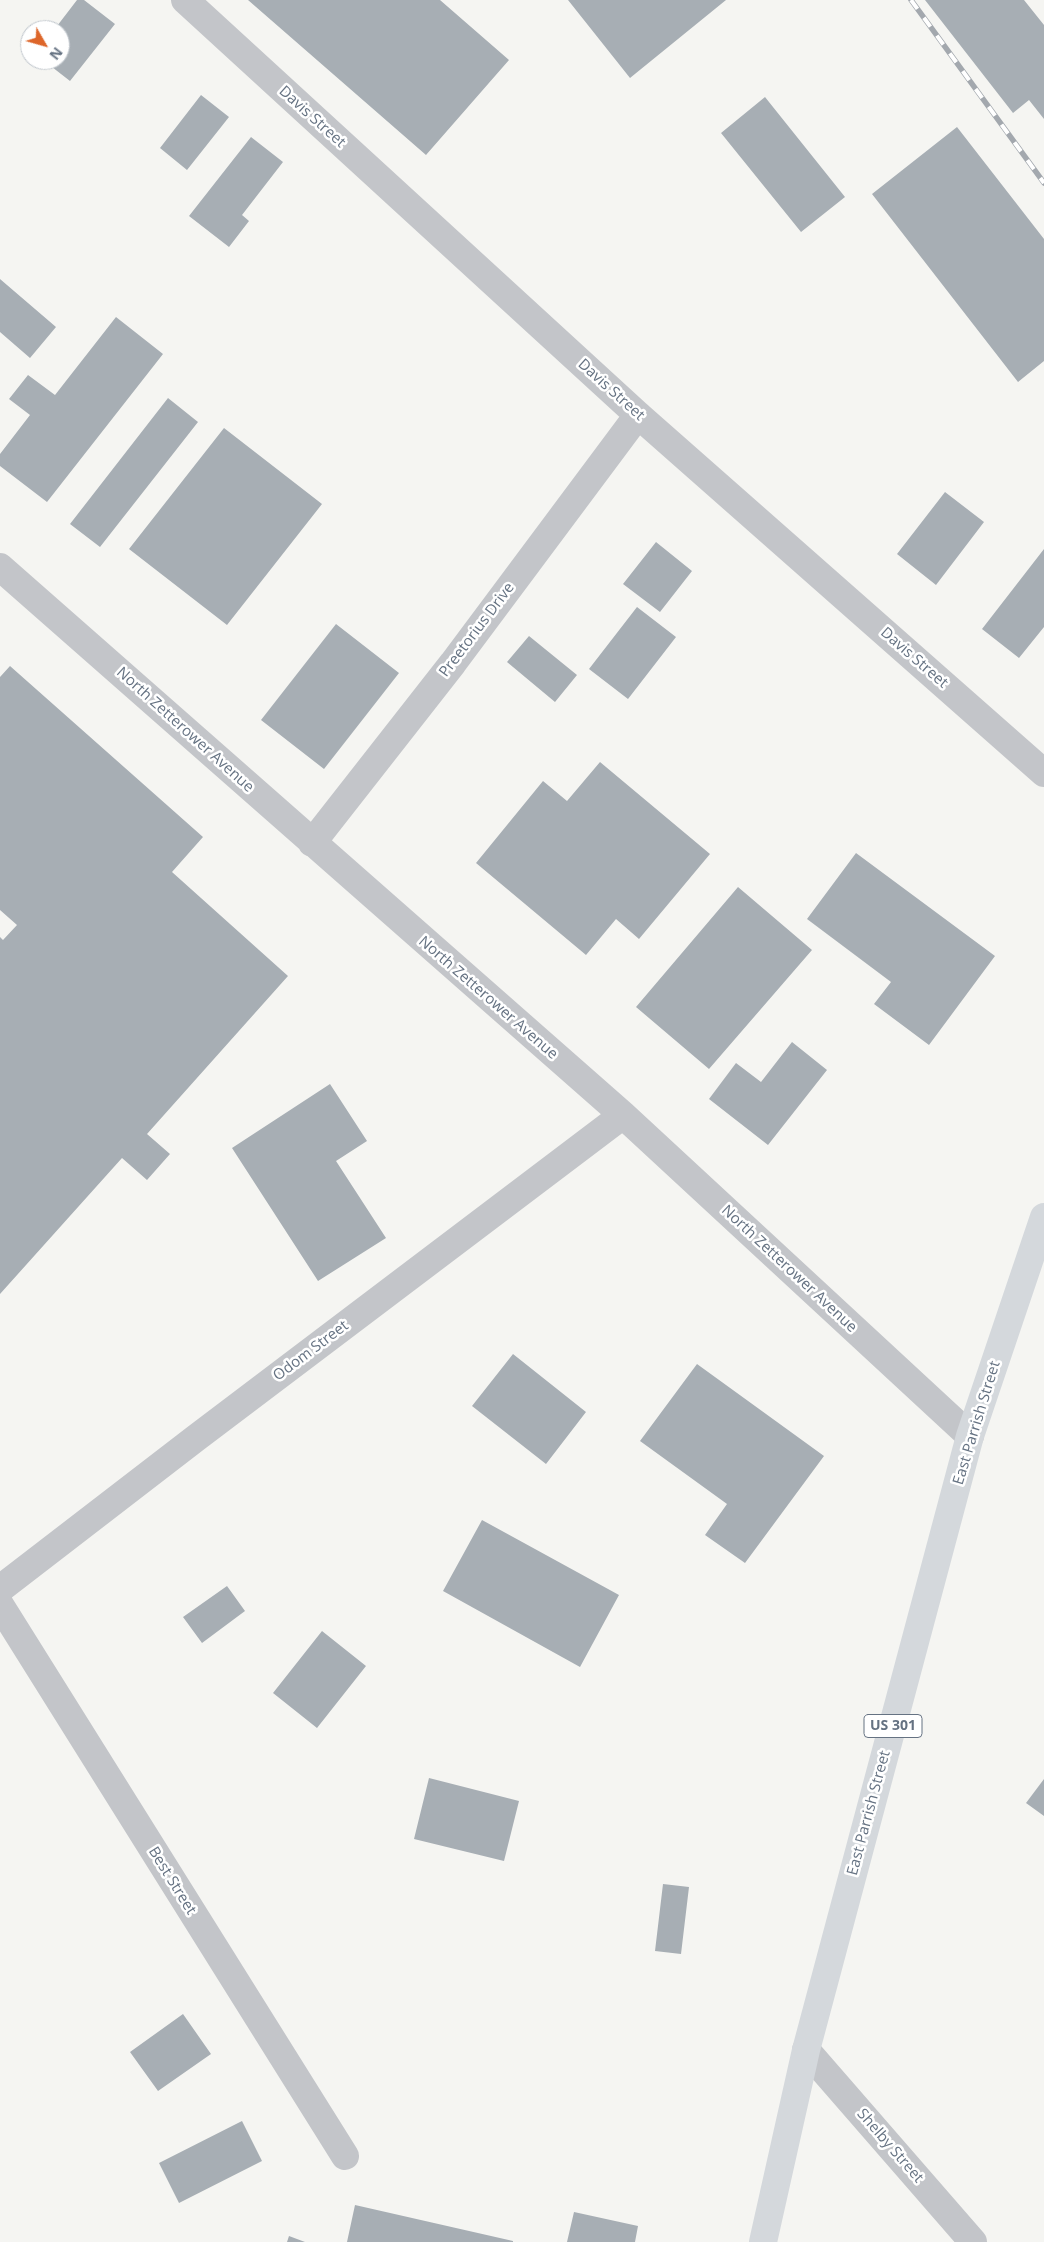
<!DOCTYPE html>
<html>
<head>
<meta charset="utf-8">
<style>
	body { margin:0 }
	#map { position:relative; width:1044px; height:2242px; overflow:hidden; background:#f5f5f2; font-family:"Open Sans",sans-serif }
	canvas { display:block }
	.north { position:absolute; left:20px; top:20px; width:50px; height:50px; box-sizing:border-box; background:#fff; border:1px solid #c1c7cd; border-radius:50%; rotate:128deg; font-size:14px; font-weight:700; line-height:20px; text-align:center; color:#657282 }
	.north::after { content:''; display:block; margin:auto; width:18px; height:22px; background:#dd662a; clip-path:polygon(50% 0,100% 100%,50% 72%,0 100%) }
</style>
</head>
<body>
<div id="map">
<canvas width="1044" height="2242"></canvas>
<div class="north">N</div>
</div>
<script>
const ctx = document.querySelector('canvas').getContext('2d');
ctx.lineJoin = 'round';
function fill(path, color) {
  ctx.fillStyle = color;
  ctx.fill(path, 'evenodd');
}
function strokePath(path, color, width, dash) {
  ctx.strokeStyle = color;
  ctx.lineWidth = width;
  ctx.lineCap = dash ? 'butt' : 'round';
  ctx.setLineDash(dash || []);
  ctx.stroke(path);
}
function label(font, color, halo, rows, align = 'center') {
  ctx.font = font + ' "Open Sans",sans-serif';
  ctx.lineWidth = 5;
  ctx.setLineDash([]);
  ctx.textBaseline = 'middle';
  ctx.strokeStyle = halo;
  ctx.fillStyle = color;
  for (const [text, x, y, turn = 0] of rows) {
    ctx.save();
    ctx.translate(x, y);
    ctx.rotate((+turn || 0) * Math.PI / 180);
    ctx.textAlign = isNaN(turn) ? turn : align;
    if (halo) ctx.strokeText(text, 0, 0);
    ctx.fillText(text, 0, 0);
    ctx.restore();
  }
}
fill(new Path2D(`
	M77,0H84L115,24L70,81L43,60H60V30H54Z
	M248,0H440L509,60L426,155Z
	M568,0H726L630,78Z
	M925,0H1024L1044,25V119L1029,100L1013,113Z
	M201,95L229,117L187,170L160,148Z
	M765,97L845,197L801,232L721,133Z
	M957,127L1044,239V361L1018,382L872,194Z
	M251,137L283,162L242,215L249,221L229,247L189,216Z
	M0,279L56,327L30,358L0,332Z
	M116,317L163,354L47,502L0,466V454L30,415L9,399L28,375L55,395Z
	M168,398L198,422L100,547L70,524Z
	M224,428L322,504L227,625L129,549Z
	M945,492L984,522L936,585L897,554Z
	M656,542L692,571L660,612L623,584Z
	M1044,549V627L1019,658L982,629Z
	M637,607L676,637L628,699L589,669Z
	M336,624L399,673L324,769L261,720Z
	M529,636L577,675L555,702L507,662Z
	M10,666L203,837L172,872L288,976L147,1134L170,1154L147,1180L122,1158L0,1294V937L3,940L17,925L0,910V677Z
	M600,762L710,854L639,939L616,919L586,955L476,863L543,781L567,801Z
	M856,853L995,956L929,1045L874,1004L891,982L807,919Z
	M738,887L812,950L709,1069L636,1007Z
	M792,1042L827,1070L768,1145L709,1099L736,1063L761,1082Z
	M330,1084L367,1141L336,1161L386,1238L318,1281L232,1148Z
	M513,1354L586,1412L546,1464L472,1406Z
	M697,1364L824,1456L745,1563L705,1535L727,1504L640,1441Z
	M482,1520L619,1595L580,1667L443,1591Z
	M227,1586L245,1611L202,1643L183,1617Z
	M322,1631L366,1666L317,1728L273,1693Z
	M429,1778L519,1801L504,1861L414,1839Z
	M1044,1779V1816L1026,1803Z
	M663,1884L689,1887L681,1954L655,1951Z
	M183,2014L211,2054L158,2091L130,2052Z
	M242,2121L262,2161L179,2203L159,2163Z
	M355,2205L513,2241V2242H347Z
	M574,2212L638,2226L635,2242H567Z
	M289,2236L305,2242H287Z`), '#a7aeb4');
strokePath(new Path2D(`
	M185,0L638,415L1044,773
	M0,567L623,1115L970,1436
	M312,843L453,663L638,415
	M0,1589L196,1438L623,1115
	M0,1605L345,2156
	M806,2050L973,2242`), '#c3c5c9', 28);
strokePath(new Path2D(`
	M763,2242L806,2050L970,1436L1044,1217`), '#d4d8dc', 28);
const rail = new Path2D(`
	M911,0L1044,183`);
strokePath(rail, '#a3a8ae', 5.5);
strokePath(rail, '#fff', 4, [11]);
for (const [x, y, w] of [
	[893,1726,58]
]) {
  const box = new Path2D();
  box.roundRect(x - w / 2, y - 11.5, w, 23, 4);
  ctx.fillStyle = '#fff';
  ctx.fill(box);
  strokePath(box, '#657282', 1);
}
label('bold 14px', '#657282', null, [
	["US 301",893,1726]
]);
label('15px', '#657282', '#fff', [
	["Davis Street",312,117,42],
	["Davis Street",611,390,42],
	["Preetorius Drive",477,630,-53],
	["Davis Street",914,658,41],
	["North Zetterower Avenue",185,730,42],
	["North Zetterower Avenue",488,998,41],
	["North Zetterower Avenue",789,1269,43],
	["Odom Street",311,1351,-37],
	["East Parrish Street",977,1423,-73],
	["East Parrish Street",869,1813,-75],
	["Best Street",172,1881,58],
	["Shelby Street",890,2146,49]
]);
</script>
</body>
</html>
